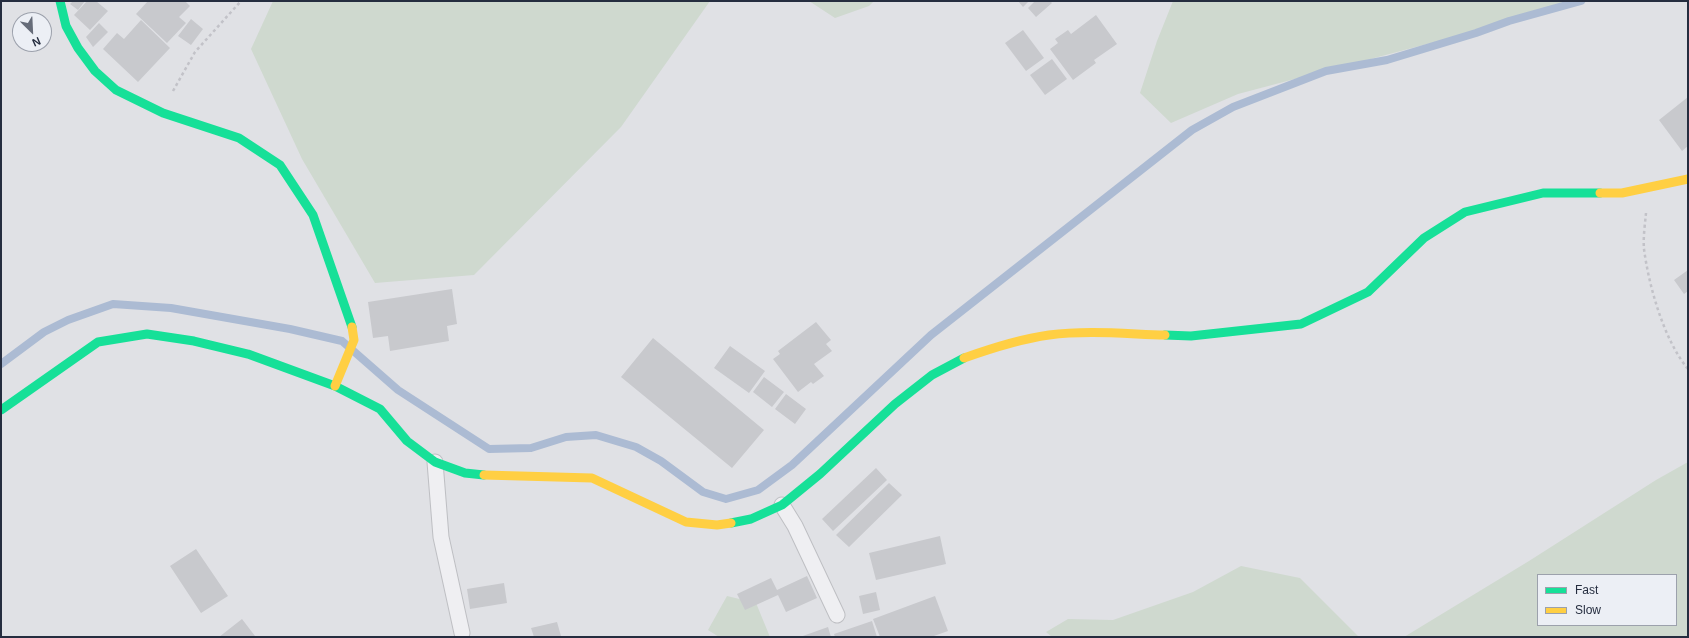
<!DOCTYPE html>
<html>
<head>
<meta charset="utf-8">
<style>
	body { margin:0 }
	#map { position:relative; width:1689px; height:638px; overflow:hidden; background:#e0e1e5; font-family:Arial,sans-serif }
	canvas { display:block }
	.frame { position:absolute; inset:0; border:2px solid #252d3f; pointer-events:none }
	.legend { position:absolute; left:1537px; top:574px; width:140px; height:52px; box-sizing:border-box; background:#eceff5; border:1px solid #9ca1ac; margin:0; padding:5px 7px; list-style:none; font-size:12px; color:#252d3f }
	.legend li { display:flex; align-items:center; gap:8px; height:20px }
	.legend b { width:20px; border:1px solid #9ca1ac }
	.north { position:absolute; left:12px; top:12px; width:40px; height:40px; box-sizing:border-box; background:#eceff5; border:1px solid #9ca1ac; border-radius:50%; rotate:156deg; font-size:11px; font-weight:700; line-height:16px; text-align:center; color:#252d3f }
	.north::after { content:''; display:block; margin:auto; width:14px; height:18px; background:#666c79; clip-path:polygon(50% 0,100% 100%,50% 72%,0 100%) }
</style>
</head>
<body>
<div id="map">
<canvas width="1689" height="638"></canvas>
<div class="frame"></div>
<ul class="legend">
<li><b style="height:5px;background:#16e098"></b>Fast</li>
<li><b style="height:5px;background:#ffcf43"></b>Slow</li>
</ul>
<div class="north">N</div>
</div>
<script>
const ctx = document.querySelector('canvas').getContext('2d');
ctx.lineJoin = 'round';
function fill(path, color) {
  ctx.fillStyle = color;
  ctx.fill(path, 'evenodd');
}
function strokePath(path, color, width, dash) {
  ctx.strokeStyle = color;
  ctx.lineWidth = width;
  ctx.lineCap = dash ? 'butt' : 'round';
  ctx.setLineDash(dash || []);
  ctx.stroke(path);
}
fill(new Path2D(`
	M273,1H710L621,127L474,275L375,283L302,159L251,49Z
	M809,1H874L869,6L835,18Z
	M1173,1H1590L1238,94L1171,123L1140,93L1157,41Z
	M1688,462V637H1404L1529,561L1656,480ZM1538,575H1676V625H1538Z
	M1241,566L1300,578L1359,637H1052L1046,632L1068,619L1113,620L1193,592Z
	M727,596L756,603L770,637H719L708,630Z`), '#cfd9cf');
strokePath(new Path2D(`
	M1,364L44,332L68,320L113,304L171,308L290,329L342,341L398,390L489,449L531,448L566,437L596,435L636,447L661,461L703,492L726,499L758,490L792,465L931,335L1192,130L1233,107L1326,71L1387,60L1476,33L1509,21L1581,1`), '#acbbd3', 8);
fill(new Path2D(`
	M73,1H85L78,10L70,4Z
	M87,1H96L108,11L90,30L74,15Z
	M148,1H185L190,6L179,17L186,23L167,43L136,14Z
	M1018,1H1029L1023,7Z
	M1035,1H1050L1052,3L1036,17L1028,8Z
	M1096,15L1117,44L1094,60L1096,63L1073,80L1050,49L1058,43L1055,39L1068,30L1071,34Z
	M191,19L203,29L191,45L178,36Z
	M141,20L170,48L138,82L103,49L117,33L124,39Z
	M99,23L108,32L93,47L86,37Z
	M1023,30L1044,58L1026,71L1005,43Z
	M1052,59L1067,79L1045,95L1030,75Z
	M1688,97V146L1682,151L1659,120Z
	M1688,270V291L1684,294L1674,280Z
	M452,289L457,324L447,326L449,341L390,351L388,336L373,338L368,302Z
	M816,322L831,340L826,344L832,351L814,364L824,376L813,384L811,382L798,392L773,359L780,354L778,351Z
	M653,338L764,430L732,468L621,377Z
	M730,346L765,371L749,393L714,368Z
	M764,377L784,392L772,407L753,392Z
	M786,394L806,409L795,424L775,409Z
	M876,468L887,480L833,531L822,519Z
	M889,483L902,495L849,547L836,535Z
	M940,536L946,564L876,580L869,553Z
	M196,549L228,596L201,613L170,566Z
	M807,576L817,598L786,612L778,595L745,610L737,594L771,578L777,590Z
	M504,583L507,603L470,609L467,589Z
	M876,592L880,610L863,614L859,596Z
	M935,596L948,631L931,637H880L873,619Z
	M242,619L255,636L253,637H219Z
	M872,621L877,637H835L834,634Z
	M557,622L561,636L534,637L531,628Z
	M828,627L831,637H800Z`), '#c8c9cd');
const lane = new Path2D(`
	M435,462L441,537L462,633
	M782,505L795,526L837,615`);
strokePath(lane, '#bebfc3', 17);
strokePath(new Path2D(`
	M173,91L195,52L241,1
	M1646,213C1645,224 1643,238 1644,249C1649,287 1664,340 1688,369`), '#c2c2c8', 2.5, [3, 3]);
strokePath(lane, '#efeff2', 15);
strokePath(new Path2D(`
	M60,1L66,26L78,48L95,71L116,90L163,113L239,138L280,165L313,215L352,327
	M1165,335L1191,336L1301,324L1368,292L1424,238L1465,212L1543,193H1600
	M1,410L98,342L147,334L194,341L248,354L335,386L380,409L407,441L435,462L465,473L484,475
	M731,523L751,519L782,505L820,474L895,404L932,375L964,358`), '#16e098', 9);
strokePath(new Path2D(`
	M1600,193H1622L1688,179
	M964,358C992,348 1020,339 1049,335C1087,330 1127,334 1165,335
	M335,386L354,340L352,327
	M484,475L592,478L686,522L717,525L731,523`), '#ffcf43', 9);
</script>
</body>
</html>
